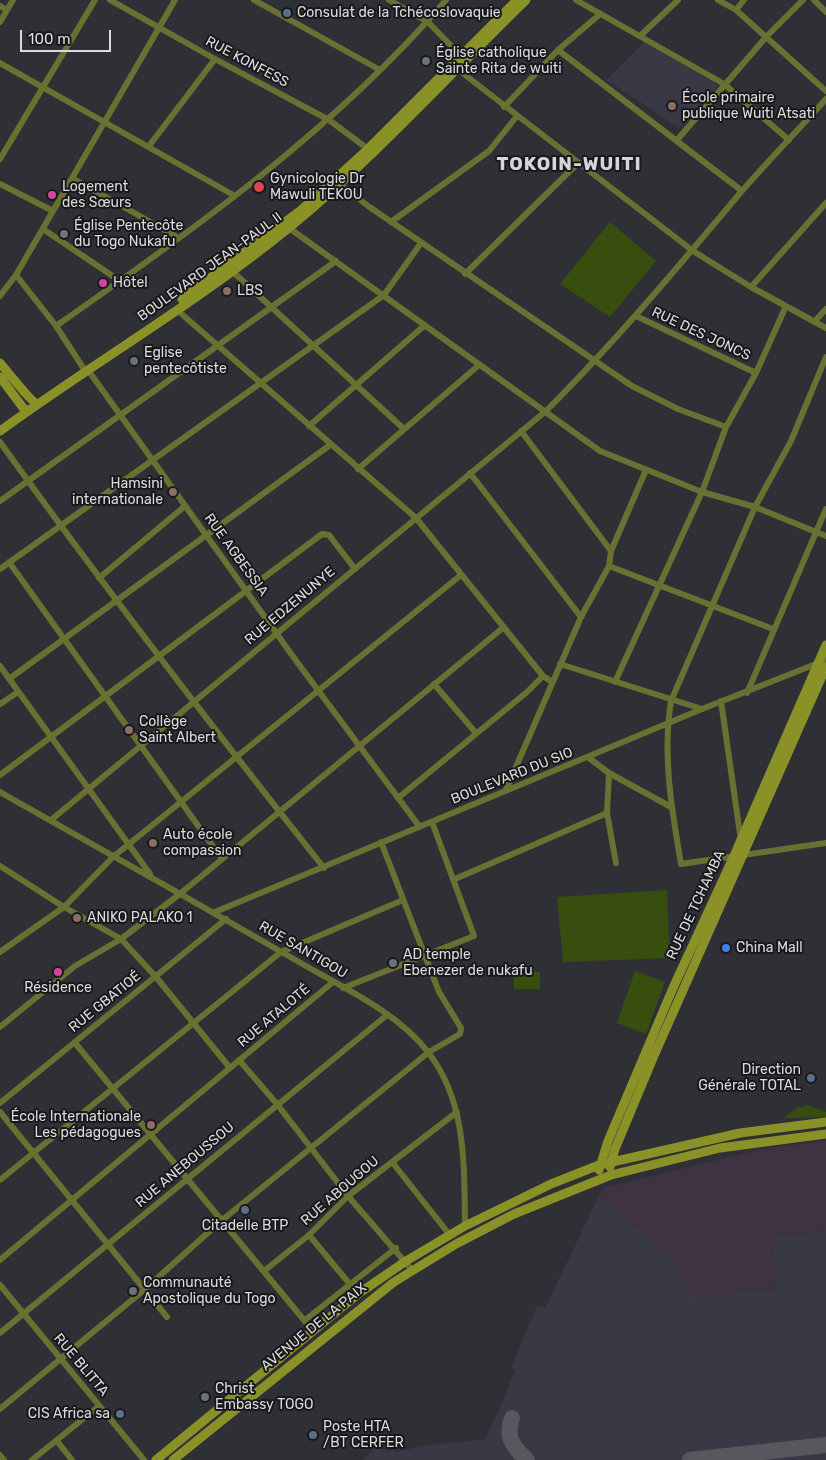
<!DOCTYPE html>
<html>
<head>
<meta charset="utf-8">
<style>
	body { margin:0 }
	#map { position:relative; width:826px; height:1460px; overflow:hidden; background:#2f3036; font-family:Rubik,sans-serif }
	canvas { display:block }
	.scale { position:absolute; left:20px; top:30px; width:91px; height:22px; box-sizing:border-box; border:2px solid #dbdbdf; border-top:0; padding-left:6px; font-size:15px; line-height:18px; white-space:nowrap; color:#dbdbdf; -webkit-text-stroke:4px #18181b; paint-order:stroke }
</style>
</head>
<body>
<div id="map">
<canvas width="826" height="1460"></canvas>
<div class="scale">100 m</div>
</div>
<script>
const ctx = document.querySelector('canvas').getContext('2d');
ctx.lineJoin = 'round';
function fill(path, color) {
  ctx.fillStyle = color;
  ctx.fill(path, 'evenodd');
}
function strokePath(path, color, width, dash) {
  ctx.strokeStyle = color;
  ctx.lineWidth = width;
  ctx.lineCap = dash ? 'butt' : 'round';
  ctx.setLineDash(dash || []);
  ctx.stroke(path);
}
function label(font, color, halo, rows, align = 'center') {
  ctx.font = font + ' Rubik,sans-serif';
  ctx.lineWidth = 4;
  ctx.setLineDash([]);
  ctx.textBaseline = 'middle';
  ctx.strokeStyle = halo;
  ctx.fillStyle = color;
  for (const [text, x, y, turn = 0] of rows) {
    ctx.save();
    ctx.translate(x, y);
    ctx.rotate((+turn || 0) * Math.PI / 180);
    ctx.textAlign = isNaN(turn) ? turn : align;
    if (halo) ctx.strokeText(text, 0, 0);
    ctx.fillText(text, 0, 0);
    ctx.restore();
  }
}
fill(new Path2D(`
	M826,1141V1231L772,1237L776,1289L690,1298L672,1258L599,1196L604,1188L767,1148Z`), '#3f3341');
fill(new Path2D(`
	M645,42L718,85L679,128L607,80Z
	M599,1196L672,1258L690,1297L776,1289L772,1237L826,1231V1460H363L375,1448L396,1452L430,1445L486,1439L516,1370L511,1368L537,1306L545,1308Z`), '#383945');
fill(new Path2D(`
	M610,222L656,261L610,317L560,284Z
	M667,890L670,958L563,962L557,897Z
	M635,971L665,982L646,1034L617,1023Z
	M514,972H540V989H514Z
	M807,1105L826,1112V1117L784,1118L797,1108Z`), '#374e0e');
strokePath(new Path2D(`
	M512,1418C505,1437 513,1447 527,1460
	M690,1460L826,1445`), '#56585d', 16);
strokePath(new Path2D(`
	M110,0L215,59L329,120L368,149
	M254,0L380,70
	M389,0L428,22L460,55
	M576,0L724,84L789,140
	M718,0L736,10L826,91
	M814,0L826,12
	M0,6L7,10
	M736,10L744,0
	M0,22L13,0
	M640,36L678,0
	M558,50L742,191
	M0,63L235,196
	M456,68L693,251L751,287L826,328
	M504,107L558,50L599,15
	M677,140L767,36L803,0
	M149,146L215,59
	M0,159L95,0
	M72,178L179,238
	M0,184L53,211
	M340,184L368,206L632,386L678,409L726,427
	M391,222L489,151L517,116
	M289,228L600,451L702,492L755,507L826,536
	M43,229L120,281
	M232,271L404,429
	M465,274L578,163
	M16,275L56,326L84,369L88,370L297,662L419,826
	M751,287L826,203
	M0,296L16,275L175,0
	M177,310L416,518L543,676L552,682
	M636,316L756,373
	M815,321L826,309
	M56,326C195,229 335,129 446,0
	M826,357L791,441L755,507L671,701C662,755 672,811 681,864L826,843
	M309,426L425,325
	M521,431L611,551
	M0,442C104,587 213,728 324,868
	M358,469L479,365
	M470,473L581,617
	M0,501L336,261
	M9,562L222,859
	M609,566L773,629
	M0,569L384,295L421,243
	M99,578L185,506
	M560,664L702,709
	M0,666L150,874
	M9,679L330,445
	M615,682L702,492L726,427L756,373L786,306
	M434,684L476,733
	M747,693L826,509
	M721,701L741,841
	M0,704L18,692
	M589,758L609,773L671,807
	M609,773L607,813L616,863
	M0,775L322,534L329,535L355,569
	M506,790L581,617L609,566L611,551L646,470
	M0,792C98,847 195,902 292,958C336,984 397,1011 428,1052C467,1102 464,1166 465,1226
	M398,798L527,692L543,676
	M51,820L546,411C615,342 678,267 741,192C769,160 798,130 826,99
	M0,866L64,907L121,939L156,977L230,1068
	M455,879L607,813
	M215,912L702,709L826,660
	M0,952L64,907L113,857L461,575
	M343,988L474,936L432,822
	M0,1027L75,966L121,939L181,893L504,627
	M75,1043L313,1331
	M239,1060L277,1104L348,1196L412,1270
	M0,1103L226,919
	M0,1112L167,1317
	M392,1162L449,1234
	M0,1180L281,952L403,900
	M309,1235L358,1294
	M0,1260L333,982
	M264,1271L309,1235L348,1196L457,1112
	M0,1285L144,1460
	M305,1320L396,1248
	M0,1333L387,1015
	M0,1409L144,1290L221,1221L429,1052L460,1034L461,1028L439,992L381,842
	M57,1441L72,1460
	M0,1455L4,1460
	M32,1460L99,1406`), '#6a6f32', 6);
strokePath(new Path2D(`
	M182,299L301,210L368,149L517,0
	M0,363C7,371 31,402 37,404
	M0,377L24,409L29,410
	M0,431C95,362 198,302 290,227C374,158 448,76 526,0
	M610,1167L615,1149L653,1058L826,667
	M599,1170L608,1141L673,988L734,856L826,645
	M156,1460L358,1294L406,1261L465,1226L551,1184L599,1165L740,1133L826,1122
	M173,1460L394,1282L456,1244L514,1214L611,1175L720,1148L826,1134`), '#8a9126', 9);
for (const [x, y, r, color] of [
	[287,13,5,"#5c6f8a"],
	[426,61,5,"#6b7280"],
	[672,106,5,"#8d6e63"],
	[259,187,6,"#e0444e"],
	[52,195,5,"#d1479c"],
	[64,234,5,"#6b7280"],
	[103,283,5,"#d1479c"],
	[227,291,5,"#8d6e63"],
	[134,361,5,"#6b7280"],
	[173,492,5,"#8d6e63"],
	[129,730,5,"#8d6e63"],
	[153,843,5,"#8d6e63"],
	[77,918,5,"#8d6e63"],
	[726,948,5,"#3f7fe0"],
	[393,963,5,"#6b7280"],
	[58,972,5,"#d1479c"],
	[811,1078,5,"#5c6f8a"],
	[151,1125,5,"#8d6e63"],
	[245,1210,5,"#5c6f8a"],
	[133,1291,5,"#6b7280"],
	[205,1397,5,"#6b7280"],
	[120,1414,5,"#5c6f8a"],
	[313,1435,5,"#5c6f8a"]
]) {
  const dot = new Path2D();
  dot.arc(x, y, r, 0, 2 * Math.PI);
  ctx.fillStyle = color;
  ctx.fill(dot);
  strokePath(dot, '#18181b', 2);
}
label('14px', '#dbdbdf', '#18181b', [
	["Consulat de la Tchécoslovaquie",297,13],
	["Église catholique",436,53],
	["Sainte Rita de wuiti",436,69],
	["École primaire",682,98],
	["publique Wuiti Atsati",682,114],
	["Gynicologie Dr",270,179],
	["Mawuli TEKOU",270,195],
	["Logement",62,187],
	["des Sœurs",62,203],
	["Église Pentecôte",74,226],
	["du Togo Nukafu",74,242],
	["Hôtel",113,283],
	["LBS",237,291],
	["Eglise",144,353],
	["pentecôtiste",144,369],
	["Hamsini",163,484,"right"],
	["internationale",163,500,"right"],
	["Collège",139,722],
	["Saint Albert",139,738],
	["Auto école",163,835],
	["compassion",163,851],
	["ANIKO PALAKO 1",87,918],
	["China Mall",736,948],
	["AD temple",403,955],
	["Ebenezer de nukafu",403,971],
	["Résidence",58,988,"center"],
	["Direction",801,1070,"right"],
	["Générale TOTAL",801,1086,"right"],
	["École Internationale",141,1117,"right"],
	["Les pédagogues",141,1133,"right"],
	["Citadelle BTP",245,1226,"center"],
	["Communauté",143,1283],
	["Apostolique du Togo",143,1299],
	["Christ",215,1389],
	["Embassy TOGO",215,1405],
	["CIS Africa sa",110,1414,"right"],
	["Poste HTA",323,1427],
	["/BT CERFER",323,1443]
], 'left');
label('14px', '#dbdbdf', '#18181b', [
	["RUE KONFESS",247,62,28],
	["BOULEVARD JEAN-PAUL II",210,267,-36],
	["RUE DES JONCS",701,334,25],
	["RUE AGBESSIA",236,555,54],
	["RUE EDZENUNYE",290,606,-40],
	["BOULEVARD DU SIO",512,776,-22],
	["RUE DE TCHAMBA",696,905,-65],
	["RUE SANTIGOU",303,950,30],
	["RUE GBATIOÉ",105,1002,-39],
	["RUE ATALOTÉ",274,1016,-40],
	["RUE ANEBOUSSOU",185,1165,-40],
	["RUE ABOUGOU",340,1191,-41],
	["AVENUE DE LA PAIX",314,1327,-39],
	["RUE BLITTA",81,1365,50]
]);
ctx.letterSpacing = '1px';
label('bold 19px', '#d4d5dd', '#18181b', [
	["TOKOIN-WUITI",569,165]
]);
ctx.letterSpacing = '0px';
</script>
</body>
</html>
